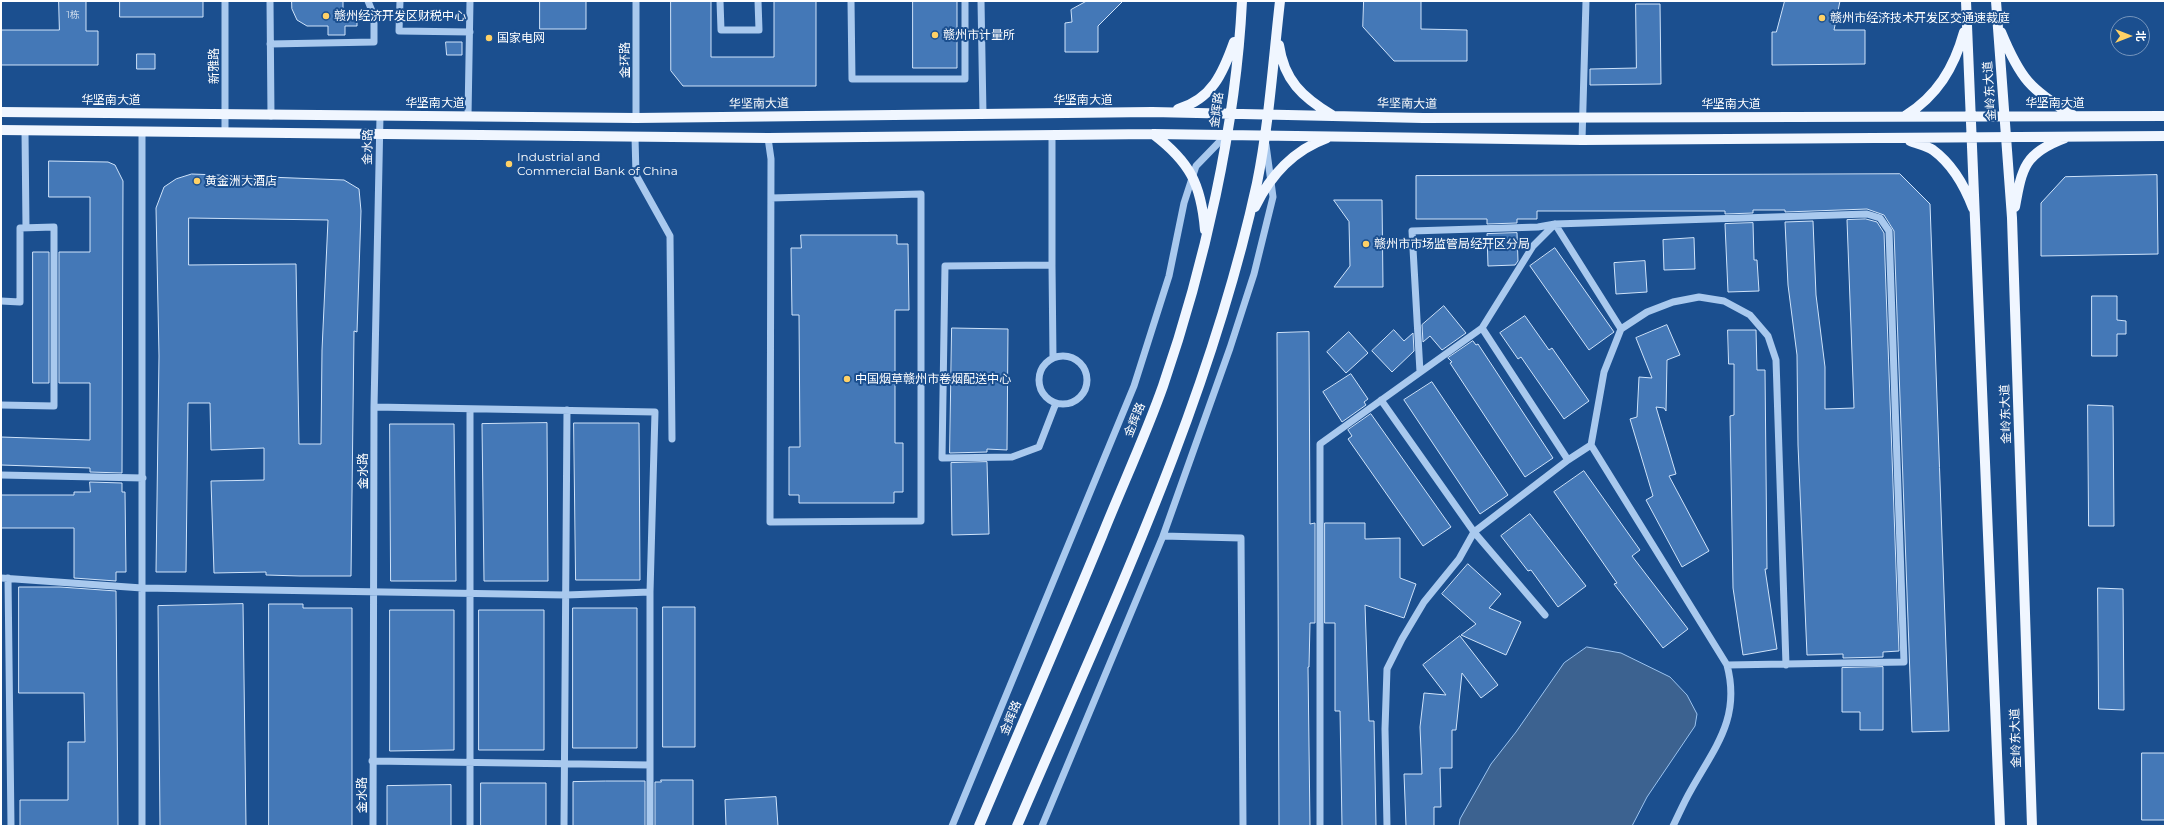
<!DOCTYPE html>
<html>
<head>
<meta charset="utf-8">
<style>
	body { margin:0 }
	#map { position:relative; width:2166px; height:827px; overflow:hidden; background:#1b4f8f; font-family:Montserrat,"Noto Sans SC",sans-serif }
	canvas { display:block }
	.frame { position:absolute; inset:0; border:2px solid #fff; pointer-events:none }
	.north { position:absolute; left:2110px; top:16px; width:40px; height:40px; box-sizing:border-box; background:#1b4f8f; border:1px solid #7695bc; border-radius:50%; rotate:90deg; font-size:11px; font-weight:700; line-height:16px; text-align:center; color:#fff }
	.north::after { content:''; display:block; margin:auto; width:14px; height:18px; background:#ffd166; clip-path:polygon(50% 0,100% 100%,50% 72%,0 100%) }
</style>
</head>
<body>
<div id="map">
<canvas width="2166" height="827"></canvas>
<div class="frame"></div>
<div class="north">北</div>
</div>
<script>
const ctx = document.querySelector('canvas').getContext('2d');
ctx.lineJoin = 'round';
function fill(path, color) {
  ctx.fillStyle = color;
  ctx.fill(path, 'evenodd');
}
function strokePath(path, color, width, dash) {
  ctx.strokeStyle = color;
  ctx.lineWidth = width;
  ctx.lineCap = dash ? 'butt' : 'round';
  ctx.setLineDash(dash || []);
  ctx.stroke(path);
}
function label(font, color, halo, rows, align = 'center') {
  ctx.font = font + ' Montserrat,"Noto Sans SC",sans-serif';
  ctx.lineWidth = 4;
  ctx.setLineDash([]);
  ctx.textBaseline = 'middle';
  ctx.strokeStyle = halo;
  ctx.fillStyle = color;
  for (const [text, x, y, turn = 0] of rows) {
    ctx.save();
    ctx.translate(x, y);
    ctx.rotate((+turn || 0) * Math.PI / 180);
    ctx.textAlign = isNaN(turn) ? turn : align;
    if (halo) ctx.strokeText(text, 0, 0);
    ctx.fillText(text, 0, 0);
    ctx.restore();
  }
}
const water = new Path2D(`
	M1587,647L1621,653L1670,677L1687,695L1697,714L1695,726L1647,797L1632,826H1459L1460,819L1491,764L1516,732L1564,663Z`);
fill(water, '#3c6290');
strokePath(water, '#9cc4f0', 1);
const building = new Path2D(`
	M59,1H86V31H98V65H1V30H59Z
	M120,1H203V17H120Z
	M292,1H343V13H357V26H345V35H328V26H307L297,20L292,9Z
	M540,1H586V29H540Z
	M671,1H711V57H774V1H816V86H683L671,71Z
	M913,1H957V68H913Z
	M1087,1H1123L1098,26V52H1065V23L1072,22L1071,10Z
	M1364,1H1421V29L1467,30V61H1394L1363,27Z
	M1785,1H1840L1834,30H1865V64L1772,65V32H1776Z
	M1636,4H1660L1661,84L1590,85V69L1636,68Z
	M446,42H462V55H447Z
	M137,54H155V69H137Z
	M49,161L108,162L115,165L123,181L122,473L90,472V468L1,465V437L90,440V383H59V252H90V197H49Z
	M192,174L344,180L359,189L361,211L357,332L354,331L351,576H300L266,575V572L214,573L211,481L264,480V448L211,450L210,403H188L186,572H156L159,356L156,208L164,187L176,179ZM189,218L328,220L322,350L321,444H299L296,264L189,265Z
	M1900,174L1930,204L1949,731L1912,732L1894,231L1884,215L1867,209L1785,212V210H1753V213L1725,214V211H1537V219H1517V223L1487,224V219H1416V176Z
	M2157,175L2158,254L2041,256V203L2065,177Z
	M1334,200H1382L1383,287H1334L1350,266L1349,222Z
	M1866,219L1877,222L1884,233L1899,651L1883,652V657L1843,658V654L1807,655L1798,445L1797,355L1788,285L1785,222L1813,221L1816,295L1825,367V409L1854,408L1847,220Z
	M1753,223L1754,260H1757L1759,291L1728,292L1725,224Z
	M1517,233L1518,261L1515,265L1488,266L1487,234Z
	M801,235H897V244H908L909,310H895V443H903V492H894V503H799V495H789V447H800L799,315H792L791,248H801Z
	M1694,238L1695,269L1664,270L1663,240Z
	M1555,248L1614,332L1589,350L1530,266Z
	M33,252H49V383H33Z
	M1645,261L1647,292L1616,294L1614,263Z
	M2092,296H2117V320L2126,321V334H2117V356H2092Z
	M1444,306L1466,333L1442,350L1430,336L1423,342L1422,325Z
	M1525,316L1549,350L1552,348L1589,401L1564,419L1521,357L1518,359L1500,333Z
	M1667,325L1680,355L1667,360L1666,411L1664,408L1656,407L1676,474L1669,476L1709,551L1682,567L1646,500L1653,496L1630,419L1637,417L1639,377L1652,378L1636,338Z
	M952,328L1008,329L1007,450L987,449V452L950,453Z
	M1394,330L1404,341L1413,333L1414,351L1392,372L1372,351Z
	M1728,330H1756L1757,370H1765L1767,569H1765L1777,649L1743,655L1733,588L1730,416L1734,415V364H1729Z
	M1309,332L1310,524L1315,523V623H1310L1309,667H1308L1310,826H1279L1277,333Z
	M1349,332L1368,353L1346,373L1327,352Z
	M1473,341L1476,345L1478,344L1553,458L1525,477L1450,363L1452,362L1448,358Z
	M1351,374L1368,399L1364,402L1366,405L1342,422L1323,392Z
	M1432,382L1508,495L1480,514L1404,400Z
	M2088,405L2113,406L2114,526H2089Z
	M1371,414L1451,527L1423,546L1348,439L1352,436L1348,430Z
	M547,423L548,581H484L482,424Z
	M574,423H639L640,580H576Z
	M390,424H454L456,581H391Z
	M987,462L989,534L952,535L951,463Z
	M1584,471L1640,550L1632,556L1688,629L1663,648L1614,584L1617,583L1554,492Z
	M90,482L122,483V492H125L126,572H116V581L74,578V528H1V495H74V492H90Z
	M1530,514L1586,586L1558,607L1531,570L1528,571L1501,536Z
	M1325,523H1365V539L1400,538V578L1416,584L1404,618L1365,605L1369,721H1374L1376,826H1342L1340,711H1335V623H1325Z
	M1468,564L1501,594L1489,608L1521,622L1506,655L1461,635L1476,624L1442,594Z
	M19,587H60L116,591L118,826H20V800H68V742H85L84,693H19Z
	M2098,588L2123,589L2124,710L2099,709Z
	M243,604L246,826H160L158,606Z
	M269,604H303V608H352V826H269Z
	M663,607H695V747H663Z
	M573,608H637V748H573Z
	M390,610H454V750L390,751Z
	M479,610H544V750H479Z
	M1460,636L1498,685L1481,698L1462,673L1456,730H1452V768H1440L1441,807H1434V826H1406L1404,774H1422L1420,727L1424,693L1446,695L1423,665Z
	M1883,667V730H1860V712H1842V668Z
	M2142,753H2165V820H2142Z
	M661,780H693V826H655V782H661Z
	M606,781H645V826H573V782Z
	M481,783H546V826H481Z
	M451,785V826H387V786Z
	M776,797L778,826H726L725,800Z`);
fill(building, '#4478b7');
strokePath(building, '#cfe3fa', 1);
strokePath(new Path2D(`
	M225,1V131
	M270,1L271,116
	M400,1L399,31L470,32
	M720,1L721,30H759L758,1
	M851,1L852,79H965V1
	M981,1L983,114
	M270,44L374,42V16L368,1
	M468,116L470,1
	M636,118V1
	M25,131L26,228
	M1052,135V265L945,266L942,458L1012,457L1039,447L1056,403
	M635,137L636,175L670,236L672,439
	M768,138L771,159L770,522L921,521V194L771,198
	M1582,140L1586,1
	M1052,265L1053,358
	M1,301L20,302V228L54,227V406L1,405
	M1482,328L1568,460
	M1039 380a24 24 0 1 1 48 0a24 24 0 1 1-48 0Z
	M1420,372L1412,231L1538,227L1555,224L1867,214L1880,218L1889,231L1904,662L1727,665
	M1381,400L1474,532L1545,615
	M374,407L655,412L650,592V826
	M1,475L143,478
	M1163,536L1241,538L1243,826
	M1,578L142,588L566,595L650,592
	M8,578L11,826
	M372,761L650,765
	M142,826V132
	M373,826L374,407L380,116
	M470,826V409
	M564,826L567,410
	M952,826L1134,386L1169,276L1184,203L1196,166L1226,135
	M1042,826L1163,536L1230,348L1254,274L1273,197L1266,145
	M1320,826V444L1482,328L1533,246L1555,224L1621,329
	M1387,826L1385,729L1387,669L1402,639L1424,602L1459,559L1474,532L1568,460L1591,445
	M1673,826C1679,814 1684,802 1691,790C1715,747 1741,718 1727,665L1591,445L1604,372L1621,329L1647,312L1673,302L1699,297L1724,301L1750,315L1768,336L1776,360L1786,665`), '#a9c9ee', 7);
strokePath(new Path2D(`
	M1966,1L2000,826
	M1996,1L2012,218L2032,826
	M2001,32C2020,78 2030,90 2073,115
	M1279,45C1284,80 1302,97 1332,115
	M1178,109C1212,99 1223,73 1234,42
	M1,112L636,118L1152,112L1423,118L2165,116
	M1905,116C1937,96 1954,68 1964,32
	M1,130L768,138L1153,134L1582,140L2165,136
	M1153,134C1190,162 1201,184 1205,230
	M1910,141C1917,144 1927,146 1933,150C1952,164 1965,187 1973,208
	M1255,207C1270,176 1294,150 1327,138
	M2015,207C2022,167 2025,153 2065,138
	M979,826C1020,729 1062,633 1102,536C1122,486 1145,437 1163,386C1204,267 1236,126 1242,1
	M1017,826C1107,616 1208,408 1257,183C1269,124 1273,62 1280,1`), '#f0f6ff', 10);
for (const [x, y, r, color] of [
	[326,16,4,"#ffd166"],
	[1822,18,4,"#ffd166"],
	[935,35,4,"#ffd166"],
	[489,38,4,"#ffd166"],
	[509,164,4,"#ffd166"],
	[197,181,4,"#ffd166"],
	[1366,244,4,"#ffd166"],
	[847,379,4,"#ffd166"]
]) {
  const dot = new Path2D();
  dot.arc(x, y, r, 0, 2 * Math.PI);
  ctx.fillStyle = color;
  ctx.fill(dot);
  strokePath(dot, '#1b4f8f', 1.5);
}
label('10px', '#d0dded', null, [
	["1栋",73,15]
]);
label('12px', '#fff', '#1b4f8f', [
	["赣州经济开发区财税中心",334,16],
	["赣州市经济技术开发区交通速裁庭",1830,18],
	["赣州市计量所",943,35],
	["国家电网",497,38],
	["Industrial and",517,157],
	["Commercial Bank of China",517,171],
	["黄金洲大酒店",205,181],
	["赣州市市场监管局经开区分局",1374,244],
	["中国烟草赣州市卷烟配送中心",855,379]
], 'left');
label('12px', '#fff', '#1b4f8f', [
	["金环路",625,60,-90],
	["新雅路",214,66,-90],
	["金岭东大道",1990,91,-94],
	["华坚南大道",111,100],
	["华坚南大道",1083,100],
	["华坚南大道",435,103],
	["华坚南大道",2055,103],
	["华坚南大道",759,104,-1],
	["华坚南大道",1407,104,1],
	["华坚南大道",1731,104],
	["金辉路",1217,110,-82],
	["金水路",368,147,-89],
	["金岭东大道",2006,414,-92],
	["金辉路",1135,420,-68],
	["金水路",363,471,-90],
	["金辉路",1011,718,-67],
	["金岭东大道",2016,738,-92],
	["金水路",362,795,-90]
]);
</script>
</body>
</html>
